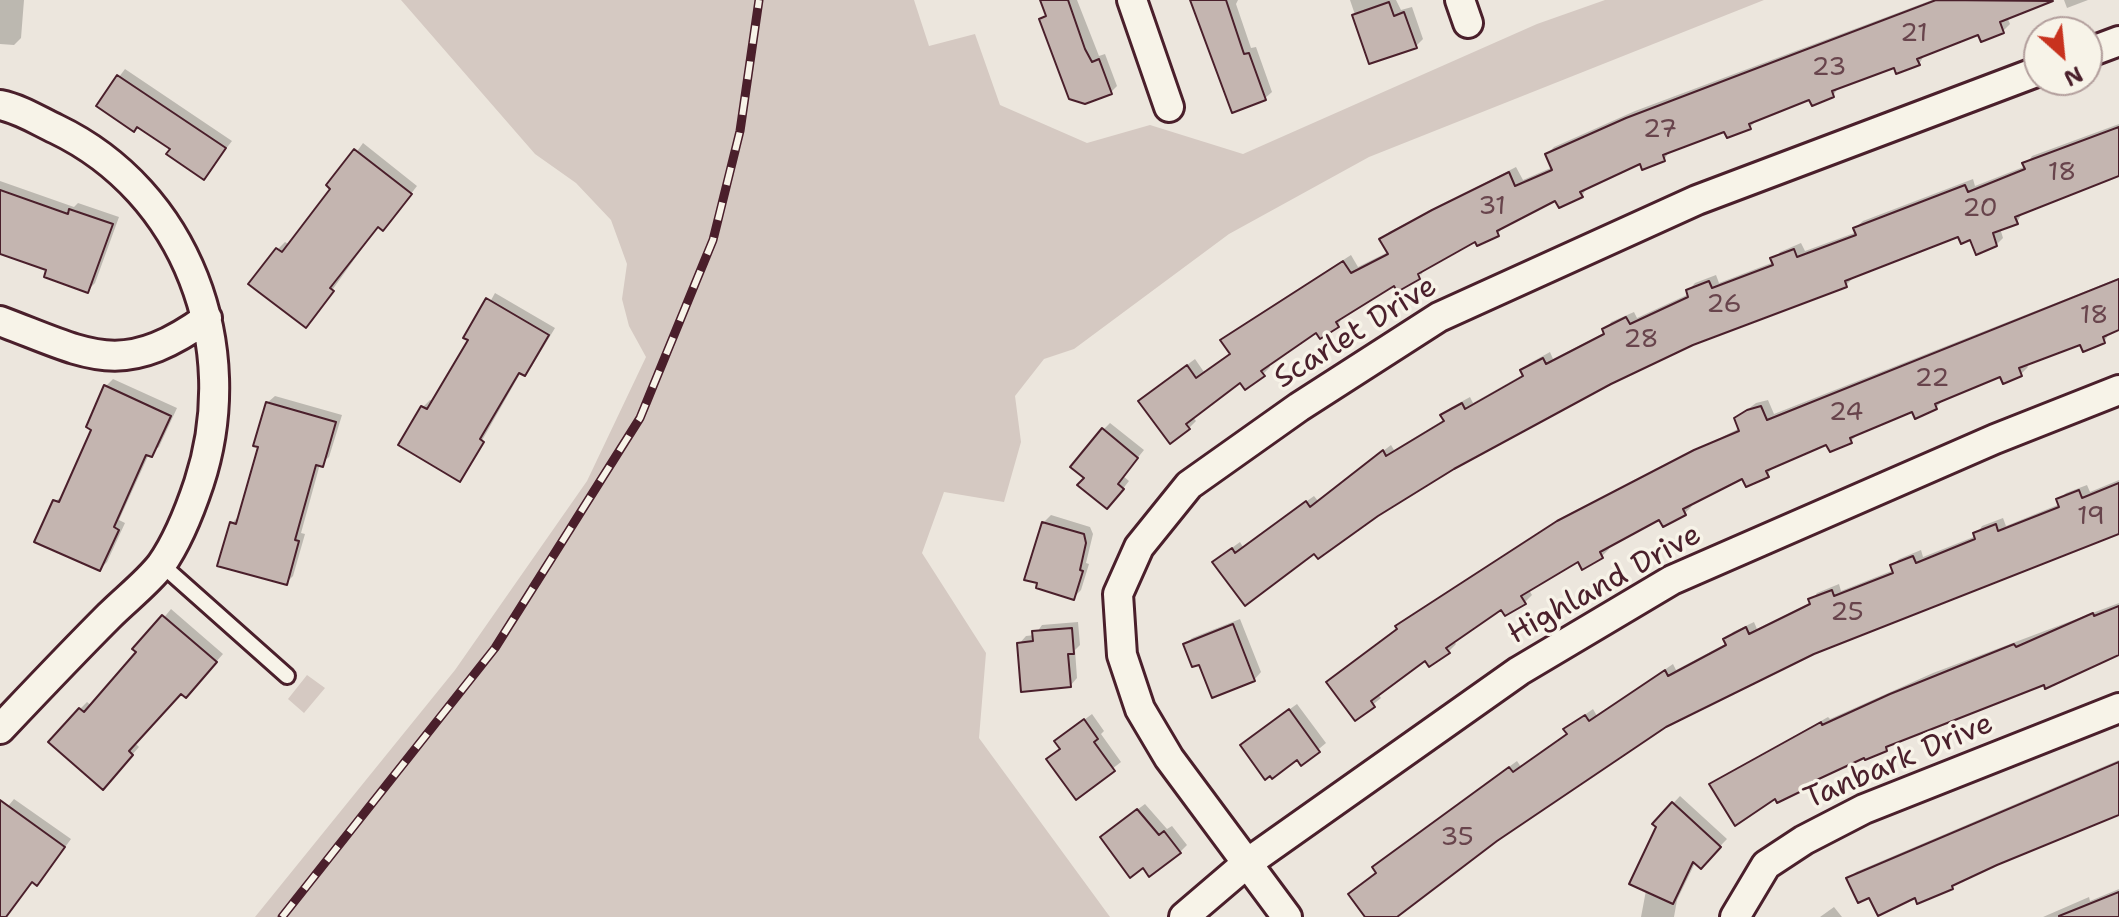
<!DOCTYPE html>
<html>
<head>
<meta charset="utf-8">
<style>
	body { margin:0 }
	#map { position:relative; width:2119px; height:917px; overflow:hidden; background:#ece6dd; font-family:"Shantell Sans",sans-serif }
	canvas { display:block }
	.north { position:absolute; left:2023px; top:16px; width:80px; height:80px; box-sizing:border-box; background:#f7f3e8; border:2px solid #b29e9c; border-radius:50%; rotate:153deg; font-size:22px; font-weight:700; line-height:32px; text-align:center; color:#4a1f2b }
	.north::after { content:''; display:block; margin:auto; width:28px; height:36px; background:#c8321e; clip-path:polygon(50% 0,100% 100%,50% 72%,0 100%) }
</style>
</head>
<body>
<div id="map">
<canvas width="2119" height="917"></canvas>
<div class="north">N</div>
</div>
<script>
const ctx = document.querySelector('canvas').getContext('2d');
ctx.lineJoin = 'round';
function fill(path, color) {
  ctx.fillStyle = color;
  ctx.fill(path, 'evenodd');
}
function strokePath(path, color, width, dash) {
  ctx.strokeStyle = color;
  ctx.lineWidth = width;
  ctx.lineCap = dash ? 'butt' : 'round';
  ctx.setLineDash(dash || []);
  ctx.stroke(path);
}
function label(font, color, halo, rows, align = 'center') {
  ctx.font = font + ' "Shantell Sans",sans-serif';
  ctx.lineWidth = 7;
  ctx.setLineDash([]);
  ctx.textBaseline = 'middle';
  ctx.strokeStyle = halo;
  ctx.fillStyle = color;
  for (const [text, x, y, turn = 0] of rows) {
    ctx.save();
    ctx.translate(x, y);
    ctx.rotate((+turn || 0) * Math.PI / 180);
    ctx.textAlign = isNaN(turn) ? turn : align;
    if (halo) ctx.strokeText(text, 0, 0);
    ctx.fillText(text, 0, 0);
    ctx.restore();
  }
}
fill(new Path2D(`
	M401,0H914L929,46L975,34L1000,105L1087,143L1150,125L1243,154L1537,24L1605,0H1764L1369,157L1229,234L1074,349L1044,359L1015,396L1021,442L1004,502L944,492L922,553L986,653L979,738L1110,917H255L455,670L587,481L646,357L629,326L622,299L627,264L611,220L576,183L535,154Z
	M307,675L325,688L304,713L288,699Z`), '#d5c9c2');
fill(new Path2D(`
	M0,0H24L21,38L14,45L0,44Z
	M1042,0H1077L1099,56L1105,54L1117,86L1110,93L1041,19L1047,13Z
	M1194,0H1238L1236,4L1251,48L1256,47L1272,92L1264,99Z
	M1350,0H1396L1401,10L1412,7L1423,39L1416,46L1371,62Z
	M1932,0H2051L2007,17L2010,24L2003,31L1980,32L1925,54L1919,64L1895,65L1839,86L1833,96L1811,98L1757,120L1750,127L1726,129L1670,150L1664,160L1641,161L1588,186L1582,196L1556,198L1504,225L1498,234L1476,239L1425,268L1421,275L1414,264L1394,283L1343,316L1338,325L1321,336L1317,330L1268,364L1270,367L1263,374L1240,380L1192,416L1196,421L1189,428L1148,394L1195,359L1204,372L1231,353L1223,340L1230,333L1351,255L1358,267L1388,252L1382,239L1389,232L1516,167L1523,180L1553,167L1547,154L1554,147L1635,111Z
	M2064,0H2088L2067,8Z
	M125,69L232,141L204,177L172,148L98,105Z
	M2119,124V174L2023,212L2017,222L2000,228L2003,238L1996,245L1959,234L1853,278L1846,285L1692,344L1610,382L1453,467L1315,551L1222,555L1240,542L1243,547L1314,496L1318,501L1391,445L1394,450L1445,419L1443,415L1450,408L1470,397L1473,403L1524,374L1522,370L1530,363L1550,352L1553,359L1606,332L1611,322L1634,312L1637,318L1689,294L1688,291L1695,283L1716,275L1719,283L1774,262L1780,252L1801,243L1805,251L1857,232L1855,228L1863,221L1973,179L1975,186L2026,166L2032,156Z
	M363,143L417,186L390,221L379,225L312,318L251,284L278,249L285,242L290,245Z
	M0,181L74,207L78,203L119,217L95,283L88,290L49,269L0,252Z
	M2119,278V328L2110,332L2104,342H2081L2026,363L2028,367L2021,374L2001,375L1943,400L1936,408L1913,409L1858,434L1851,441L1828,442L1773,466L1767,476H1743L1690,503L1692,506L1685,513L1660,517L1608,546L1609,549L1602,556L1583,567L1579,559L1529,590L1532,595L1525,602L1502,607L1453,640L1456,644L1449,651L1425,658L1378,694L1381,698L1355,719L1328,682L1399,628L1405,619L1567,515L1740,428L1736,418L1756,403L1768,400L1774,414Z
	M495,293L555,328L532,366L525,373L521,372L460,479L423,407L430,400L434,402Z
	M113,379L177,408L159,447L149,454L119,520L125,523L107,562L100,569L55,501L65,495L94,429L106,386Z
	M275,396L342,415L329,457L320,464L301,533L305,534L293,576L286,583L232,523L239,516L261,446L267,403Z
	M1110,423L1144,450L1123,476L1129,481L1114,500L1086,477L1103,430Z
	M2119,480V530L1814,652L1665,725L1496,839L1394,917H1367L1382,860L1517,761L1521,767L1568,733L1566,730L1573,723L1593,709L1597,716L1673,664L1676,670L1727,643L1726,639L1733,632L1754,622L1757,629L1811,602L1817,593L1839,584L1841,591L1894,570L1892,566L1899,559L1921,550L1923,557L1976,536L1982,526L2003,518L2006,526L2060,504L2058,500L2066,493L2087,485L2090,492Z
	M1051,515L1090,527L1093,534L1086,563L1089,564L1081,590L1074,597L1043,523Z
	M2119,603V654L1894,742L1886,749L1865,755L1778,800L1776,796L1711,784L1828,717L1830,719L1933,673Z
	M171,609L223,654L193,688L181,691L135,743L139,747L110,780L80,709L87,702L92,706Z
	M1240,619L1261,672L1254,680L1200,662L1185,645L1192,638Z
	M1078,622L1080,645L1075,650L1077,678L1070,686L1019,644L1026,636L1035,635L1042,625Z
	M1297,704L1326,743L1302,763L1298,758L1250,738Z
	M1092,714L1104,731L1101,734L1121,762L1076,797L1056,741Z
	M2119,760V814L1958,882L1952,887L1916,895H1870L1849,879L1856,872Z
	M1680,796L1727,839L1701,866L1696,861L1677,900L1674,917H1641L1658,827L1655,823Z
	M14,799L71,839L44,876L37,883L33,880L6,917H0V816Z
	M1145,804L1167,829L1172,826L1187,845L1180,852L1110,830Z
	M2119,889V917H2043L2089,897L2090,901Z
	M1834,907L1842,917H1820Z`), '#0003');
const building = new Path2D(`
	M1040,0H1068L1085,49L1092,62L1099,59L1112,94L1085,104L1069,99L1039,19L1046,16Z
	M1190,0H1226L1244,54L1249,53L1266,100L1232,113Z
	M1936,0L2053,1L2000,22L2004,33L1981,42L1978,35L1917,59L1920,65L1896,74L1894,68L1832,91L1834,97L1812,106L1809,100L1749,124L1751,129L1727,138L1724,132L1663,155L1665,161L1642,170L1640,164L1580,192L1583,197L1559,208L1555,201L1497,231L1499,236L1477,246L1475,242L1418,274L1420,279L1397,292L1394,286L1336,322L1339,327L1320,339L1316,333L1261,371L1265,376L1245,390L1240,383L1186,424L1190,429L1170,444L1138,401L1187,365L1196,378L1230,354L1220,340L1343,261L1351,273L1388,254L1379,239L1432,210L1509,172L1515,186L1552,170L1545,154L1626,118Z
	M1389,2L1394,16L1404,12L1417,48L1369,64L1352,15Z
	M117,75L226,148L204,180L166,154L170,149L137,127L134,132L96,106Z
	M2119,127V176L2015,217L2018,224L1993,233L1997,246L1976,255L1970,240L1961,244L1958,237L1845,281L1847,287L1693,345L1611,384L1454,469L1378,516L1318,559L1314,554L1245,606L1212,562L1232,548L1235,553L1306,501L1310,507L1383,450L1386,456L1444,421L1440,415L1462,403L1465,409L1523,376L1520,370L1543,358L1546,364L1604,334L1602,329L1626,317L1630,324L1688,297L1686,290L1709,281L1712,288L1773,265L1770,258L1794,249L1797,257L1856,235L1853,228L1965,185L1968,192L2025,169L2022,163Z
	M354,149L412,194L383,231L378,227L330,288L334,291L306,328L248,284L276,248L282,252L330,189L326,185Z
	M0,190L68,214L69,209L113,224L88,293L44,277L46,270L0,254Z
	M2119,279V330L2103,337L2105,343L2083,352L2080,345L2019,368L2022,376L2003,384L2000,377L1935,404L1937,409L1915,419L1912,412L1850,438L1852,443L1830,452L1826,445L1766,471L1769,477L1746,487L1742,479L1683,509L1686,515L1663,527L1659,520L1600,552L1603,558L1582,570L1578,562L1521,596L1526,604L1505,616L1501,610L1446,648L1450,653L1429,667L1425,661L1371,701L1375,707L1355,721L1326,682L1397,629L1395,626L1557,521L1694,450L1739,431L1734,418L1747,410L1761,406L1767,420Z
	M486,298L549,335L525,376L519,373L480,439L484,442L460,482L398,445L421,406L427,409L468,340L463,338Z
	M104,385L171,416L152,457L146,455L114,527L119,530L100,571L34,542L53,500L59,502L91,430L86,427Z
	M266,402L336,422L323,467L316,465L295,540L299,541L287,585L217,566L230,522L236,524L258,447L253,446Z
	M1102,428L1138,458L1118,484L1124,489L1107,509L1077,485L1084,478L1070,467Z
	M2119,483V534L1814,654L1666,727L1497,841L1397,917H1365L1348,894L1376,873L1372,867L1509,767L1513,772L1567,734L1563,729L1585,715L1589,721L1665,670L1668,676L1726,645L1723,639L1746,627L1749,634L1810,604L1808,599L1832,590L1834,596L1893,573L1890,565L1913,556L1916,563L1975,539L1973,533L1996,524L1998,531L2059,507L2056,499L2079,490L2082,498Z
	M1042,522L1084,534L1086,543L1080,570L1083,571L1074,600L1036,588L1037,583L1024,580Z
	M2119,606V655L2045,689L2044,685L1886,747L1887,751L1865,760L1864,758L1808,784L1810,787L1777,803L1775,799L1735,826L1709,784L1821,722L1822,725L1890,694L2014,644L2016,647L2093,613L2094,616Z
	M162,615L217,662L186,698L181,694L129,751L133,755L103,790L48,742L79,708L84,712L136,652L132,649Z
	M1233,624L1255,681L1212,698L1199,665L1192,667L1183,644Z
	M1072,628L1074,654H1068L1071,687L1021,692L1017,643L1033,641L1032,631Z
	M1289,709L1320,752L1301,766L1297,760L1272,779L1270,776L1265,780L1240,745Z
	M1084,719L1098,739L1094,742L1115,771L1076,800L1046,759L1060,749L1054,741Z
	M2119,762V815L1997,865L1952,886L1953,889L1917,904L1915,898L1878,916L1869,898L1858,903L1846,878Z
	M0,800L65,847L37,886L32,882L6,917H0Z
	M1672,802L1721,847L1701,869L1693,862L1673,904L1629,884L1656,827L1652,824Z
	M1137,809L1159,835L1164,831L1181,853L1149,877L1143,868L1130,878L1100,837Z
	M2119,892V917H2059V916Z`);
fill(building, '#c4b5b0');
strokePath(building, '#4a1f2b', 2);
const service = new Path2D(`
	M161,564L287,676`);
const minor = new Path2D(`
	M1132,0L1169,107
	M1460,0L1468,23
	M2087,53L2119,41
	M0,105C20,109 37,120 56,129C187,192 244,346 199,483C190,510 178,541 161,565C147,583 126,599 109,616C72,653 36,691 0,729
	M0,321C88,354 121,380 207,318
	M1184,917L1246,864L1519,671L1672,580L1995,439L2119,390
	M1287,917L1169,758L1140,709L1122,655L1118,594L1139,547L1189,485L1299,407L1439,317L1697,200L2039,71
	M1735,917L1766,865L1804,840L1864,809L2119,708`);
strokePath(service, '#4a1f2b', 20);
strokePath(minor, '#4a1f2b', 34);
strokePath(service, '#f7f3e8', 14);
strokePath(minor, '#f7f3e8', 28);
const rail = new Path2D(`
	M282,917L495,648L640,418L713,240L740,131L759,0`);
strokePath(rail, '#4a1f2b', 9);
strokePath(rail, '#f7f3e8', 6, [18]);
label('26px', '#68444c', null, [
	["21",1914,34],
	["23",1829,68],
	["27",1660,130],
	["18",2062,173],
	["31",1492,207],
	["20",1980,209],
	["26",1724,305],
	["18",2094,316],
	["28",1641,340],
	["22",1932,379],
	["24",1846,413],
	["19",2091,517],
	["25",1847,613],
	["35",1457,838]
]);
label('30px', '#4a1f2b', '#f7f3e8', [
	["Scarlet Drive",1356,333,-32],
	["Highland Drive",1605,585,-29],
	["Tanbark Drive",1899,762,-23]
]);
</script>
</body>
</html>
